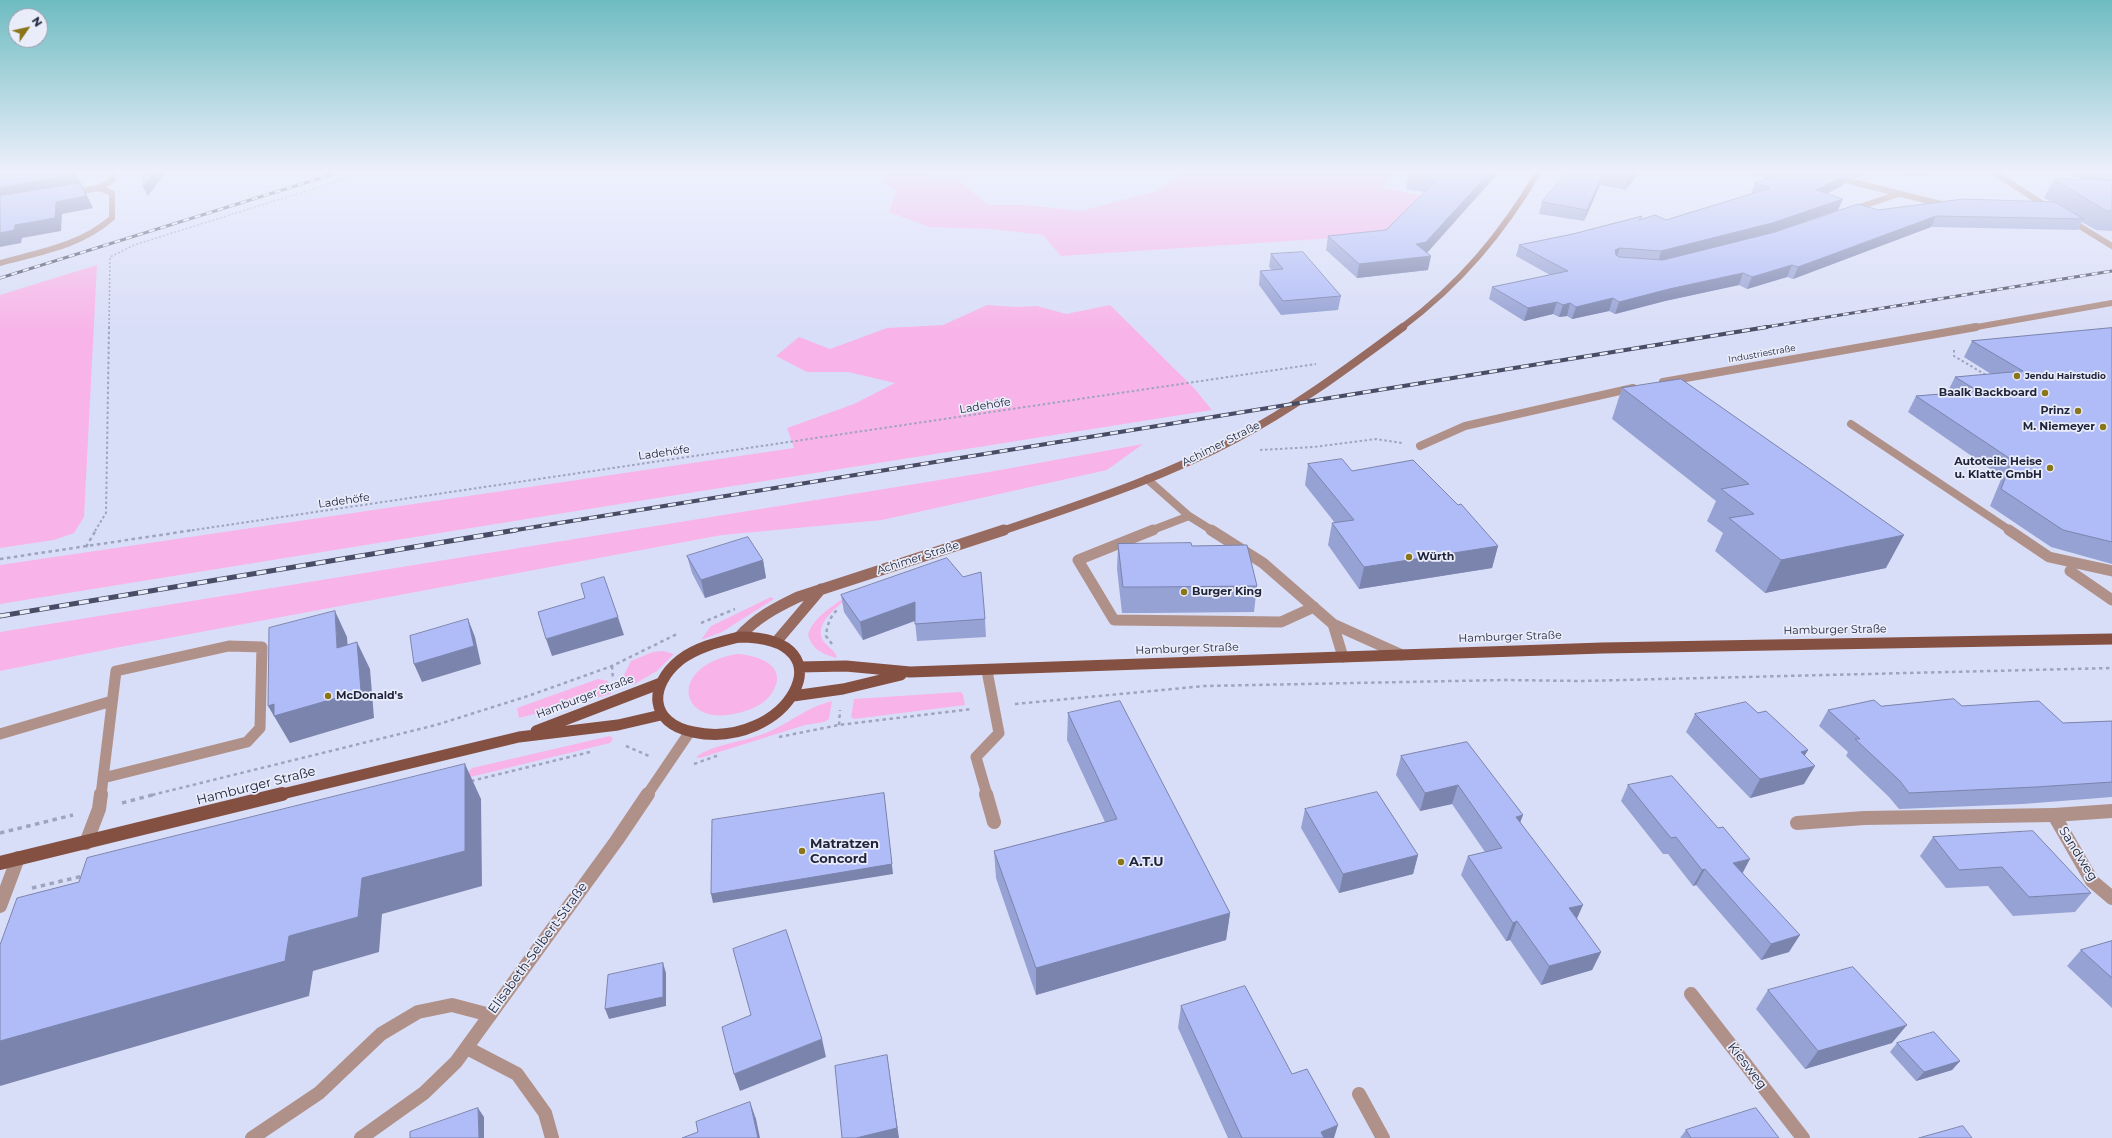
<!DOCTYPE html>
<html>
<head>
<meta charset="utf-8">
<style>
	body { margin:0 }
	#map { position:relative; width:2112px; height:1138px; overflow:hidden; background:#d9def8; font-family:Montserrat,sans-serif }
	canvas { display:block }
	.north { position:absolute; left:8px; top:8px; width:40px; height:40px; box-sizing:border-box; background:#e9ecf9; border:1px solid #999cad; border-radius:50%; rotate:56deg; font-size:11px; font-weight:700; line-height:16px; text-align:center; color:#21253c }
	.north::after { content:''; display:block; margin:auto; width:14px; height:18px; background:#8a7519; clip-path:polygon(50% 0,100% 100%,50% 72%,0 100%) }
</style>
</head>
<body>
<div id="map">
<canvas width="2112" height="1138"></canvas>
<div class="north">N</div>
</div>
<script>
const ctx = document.querySelector('canvas').getContext('2d');
ctx.lineJoin = 'round';
function fill(path, color) {
  ctx.fillStyle = color;
  ctx.fill(path, 'evenodd');
}
function strokePath(path, color, width, dash) {
  ctx.strokeStyle = color;
  ctx.lineWidth = width;
  ctx.lineCap = dash ? 'butt' : 'round';
  ctx.setLineDash(dash || []);
  ctx.stroke(path);
}
function label(font, color, halo, rows, align = 'center') {
  ctx.font = font + ' Montserrat,sans-serif';
  ctx.lineWidth = 3.5;
  ctx.setLineDash([]);
  ctx.textBaseline = 'middle';
  ctx.strokeStyle = halo;
  ctx.fillStyle = color;
  for (const [text, x, y, turn = 0] of rows) {
    ctx.save();
    ctx.translate(x, y);
    ctx.rotate((+turn || 0) * Math.PI / 180);
    ctx.textAlign = isNaN(turn) ? turn : align;
    if (halo) ctx.strokeText(text, 0, 0);
    ctx.fillText(text, 0, 0);
    ctx.restore();
  }
}
fill(new Path2D(`
	M892,171H928L934,178L958,179L988,205H1025L1081,211L1157,191L1184,171H1395L1383,188L1428,197L1380,235L1061,256L1043,235L991,229L929,227L889,212L896,191L882,181Z
	M97,265L84,517L74,533L54,540L0,548V295Z
	M987,305L1016,307L1037,306L1066,314L1110,305L1194,388L1212,410L626,503L0,604V565L794,448L787,428L854,404L895,383L848,372H807L776,356L799,337L830,349L887,328L943,325Z
	M1143,444L1107,470L882,520L722,535L120,647L0,671V632L989,472Z
	M771,597L774,599L722,632L701,640L711,626Z
	M841,600L843,602C832,611 812,628 825,643C830,649 836,651 837,658C824,655 811,649 808,634C813,619 828,609 841,600Z
	M663,651L674,654L657,671L633,685L627,682L624,675L631,661L653,652Z
	M737,654C758,655 790,666 772,693C766,703 753,709 742,712C679,731 665,666 737,654Z
	M598,679L608,681L611,694L519,718L517,708Z
	M960,692L963,694L965,705L854,719L851,717L854,699Z
	M832,701L829,719L824,722L805,725L700,758L696,757C716,743 740,743 763,734C788,725 804,708 832,701Z
	M610,736L613,739L610,743L462,779L472,768Z`), '#f8b4e8');
strokePath(new Path2D(`
	M109,328L110,257L134,245L370,171`), '#9fa4bd', 1.5, [2, 2]);
strokePath(new Path2D(`
	M1954,350V356L1986,375
	M1260,450L1314,447L1376,439L1402,443
	M95,531L106,513L109,327
	M187,531L1316,364`), '#9fa4bd', 2, [2.5, 2.5]);
strokePath(new Path2D(`
	M86,547L96,530
	M0,559L194,530
	M701,623L735,609
	M832,644L826,636C827,625 830,616 839,608
	M612,666L613,679
	M1015,704L1204,686L1504,680L1581,681L2112,668
	M839,725L840,710
	M779,737L839,725L972,709
	M626,746L649,756
	M694,764L719,755
	M471,781L590,752
	M152,795L436,725L528,696L612,666L677,634`), '#9fa4bd', 2.5, [3.5, 3.5]);
strokePath(new Path2D(`
	M122,803L156,794
	M0,833L73,815
	M32,888L83,876`), '#9fa4bd', 3.5, [4.5, 4.5]);
strokePath(new Path2D(`
	M1851,424L2011,531
	M1147,479L1189,516L1213,531
	M1150,531L1189,516`), '#b09189', 8);
strokePath(new Path2D(`
	M1153,530L1078,560L1114,620L1281,622L1314,607
	M1211,530L1263,563L1333,624L1402,655
	M2009,530L2049,557L2112,571
	M2070,571L2112,600
	M1333,624L1343,657
	M0,734L112,701
	M101,795L116,671L229,646L262,647L260,728L247,742L103,778
	M987,795L976,757L999,733L987,671`), '#b09189', 11);
strokePath(new Path2D(`
	M986,794L994,822
	M1797,823L1864,818L2054,815
	M86,843L99,809L101,794
	M0,906L18,858
	M252,1138L319,1093L381,1034L418,1012L452,1005L490,1015`), '#b09189', 14);
strokePath(new Path2D(`
	M1809,171L1945,205
	M1992,171L2049,208
	M71,193L99,188
	M1851,210L1898,194
	M2068,219L2112,246
	M0,263C40,252 80,246 112,218V193L99,188L113,180L112,171
	M1971,328L2112,303`), '#b09189', 6);
strokePath(new Path2D(`
	M1663,382L1976,327
	M1420,446L1465,426L1633,388`), '#b09189', 8);
strokePath(new Path2D(`
	M647,795L689,733`), '#b09189', 11);
strokePath(new Path2D(`
	M2112,811L2054,815L2092,881L2112,898
	M1691,994L1803,1138
	M467,1048L517,1074L545,1113L552,1138
	M1359,1094L1383,1138
	M361,1138L424,1093L456,1062L617,840L648,794`), '#b09189', 14);
strokePath(new Path2D(`
	M1401,328C1460,284 1502,234 1539,171`), '#976b60', 6);
strokePath(new Path2D(`
	M1002,531C1081,504 1163,478 1237,438C1296,407 1350,366 1403,327`), '#976b60', 8);
strokePath(new Path2D(`
	M739,637C756,618 775,608 798,597L1004,530
	M776,642L821,589`), '#976b60', 11);
strokePath(new Path2D(`
	M739,637C854,637 786,752 693,732C649,723 648,686 680,660C697,647 719,642 739,637Z
	M799,667L846,666L910,672L1602,648L2112,639
	M793,696L843,689L901,675
	M536,731L661,683
	M278,795L519,737L618,725L661,715`), '#845042', 11);
strokePath(new Path2D(`
	M0,863L282,794`), '#845042', 14);
const railFar2 = new Path2D(`
	M0,278L343,171
	M1760,328L2112,271`);
const railFar1 = new Path2D(`
	M510,531L1767,327`);
const rail = new Path2D(`
	M0,616L516,530`);
strokePath(railFar2, '#484c64', 3);
strokePath(railFar1, '#484c64', 4);
strokePath(rail, '#484c64', 5);
strokePath(railFar2, '#e9ecf9', 2, [6]);
strokePath(railFar1, '#e9ecf9', 2.5, [8]);
strokePath(rail, '#e9ecf9', 3.5, [10]);
fill(new Path2D(`
	M1500,171L1427,253L1428,270L1357,278L1326,250L1328,236L1386,230L1425,192L1406,189L1408,176Z
	M1568,171H1641L1625,190L1600,185L1584,221L1539,214L1542,202Z
	M1750,171H1871L1856,178L1847,176L1843,185L1827,194L1843,199L1838,210L1773,233L1878,210L2050,201L2044,198L2054,179H2081L2066,171H2112V231L2096,230L2082,222L2078,230L1931,227L1793,279L1787,277L1747,289L1739,285L1665,301L1615,314L1609,311L1572,319L1567,316L1559,317L1553,314L1524,321L1489,299L1492,287L1550,275L1516,256L1519,245L1641,219L1666,220L1751,194L1755,183L1768,179L1749,174Z
	M1894,171H1941L1914,177Z
	M1271,254L1341,296L1338,310L1281,315L1259,285L1260,271L1272,270L1269,267Z
	M2112,328V564L2051,547L1990,506L2002,477L1908,412L1916,396L1947,393L1955,377L1991,374L1964,357L1972,341Z
	M1622,388L1886,568L1765,593L1715,551L1723,533L1707,521L1716,501L1612,419Z
	M1308,464L1352,471L1498,546L1492,568L1359,589L1328,545L1332,523H1335L1305,485Z
	M1118,544L1192,546L1257,586L1254,612L1147,613H1122L1117,569Z
	M687,556L763,560L766,578L705,598L692,573Z
	M841,595L985,619L986,637L917,641L915,621L863,640L844,612Z
	M1881,706H1962L2063,723L2112,721V797L2023,804L1899,809L1889,797L1846,756L1848,752L1819,726L1828,710Z
	M1068,713L1230,913L1226,940L1036,995L996,878L994,851L1105,822L1067,740Z
	M1758,713L1808,750L1804,756V784L1750,798L1686,732L1695,714Z
	M1467,742L1520,822L1577,919L1601,952L1592,970L1541,985L1510,940L1506,941L1461,875L1468,856L1485,852L1452,804L1420,811L1396,775L1401,756Z
	M1628,785L1743,873L1789,952L1761,960L1696,885L1693,886L1668,854H1663L1621,801Z
	M1305,809L1418,855L1413,874L1339,893L1301,828Z
	M1933,837L2091,893L2075,912L2013,916L1988,886L1946,888L1920,856Z
	M2112,941V1008L2067,966L2081,950Z
	M1768,990L1892,1043L1805,1069L1756,1009Z
	M1181,1006L1292,1074L1334,1138H1228L1178,1028Z
	M1897,1043L1960,1061L1952,1070L1916,1081L1890,1052Z
	M1686,1130L1779,1138H1680Z`), '#97a2d4');
fill(new Path2D(`
	M74,171H84L85,172L76,173L93,208L62,214L61,231L22,238L21,243L0,247V188Z
	M156,171H167L148,196L143,187Z
	M1491,171H1500L1424,256L1416,244Z
	M1635,171H1641L1625,190L1628,178Z
	M1859,171H1871L1856,178Z
	M1917,171H1941L1914,177Z
	M1603,174L1600,185L1584,221L1587,210Z
	M1848,174L1843,185L1812,201L1816,190Z
	M1843,199L1838,210L1768,234L1658,262L1661,251Z
	M1936,216L1931,227L1793,279L1798,267Z
	M1620,248L1616,259L1615,250Z
	M1431,256L1428,270L1357,278L1359,264Z
	M1792,265L1787,277L1747,289L1752,277Z
	M1743,273L1739,285L1665,301L1615,314L1619,302L1669,289Z
	M1613,298L1609,311L1572,319L1576,307Z
	M1557,302L1553,314L1524,321L1528,308Z
	M1570,303L1567,316L1559,317L1563,305Z
	M1904,535L1886,568L1765,593L1781,560Z
	M1498,546L1492,568L1359,589L1364,567Z
	M763,560L766,578L705,598L701,580Z
	M915,602L917,620L863,640L860,622Z
	M335,611L347,637L350,675L337,648Z
	M618,617L624,635L552,656L546,639Z
	M468,619L475,637L481,664L422,682L414,664Z
	M357,642L370,669L374,718L290,743L268,706Z
	M1808,750L1797,769L1801,752Z
	M465,764L481,799L482,886L382,914L379,952L313,971L309,996L0,1086V1041L289,936L362,878Z
	M1815,766L1804,784L1750,798L1760,779Z
	M1458,785L1452,804L1420,811L1425,793Z
	M884,793L893,874L713,903L711,894Z
	M1523,815L1516,834V817Z
	M1418,855L1413,874L1339,893L1343,874Z
	M1750,859L1741,876L1733,863Z
	M1705,869L1696,885L1693,886L1702,870Z
	M1583,905L1575,923L1569,908Z
	M1230,913L1226,940L1036,995V968Z
	M1517,921L1510,940L1506,941L1513,923Z
	M1800,935L1789,952L1761,960L1771,944Z
	M1601,952L1592,970L1541,985L1549,966Z
	M663,963L666,973V1006L609,1019L605,1009Z
	M1907,1025L1892,1043L1805,1069L1818,1051Z
	M822,1039L826,1057L740,1091L734,1074Z
	M887,1055L899,1138H856Z
	M1960,1061L1952,1070L1916,1081L1924,1072Z
	M750,1102L756,1119L760,1138H758Z
	M478,1108L484,1117V1138H479Z
	M1338,1125L1334,1138H1319L1321,1132Z`), '#7b84ad');
const building = new Path2D(`
	M0,171H74L76,174L0,188Z
	M144,171H156L143,187Z
	M1413,171H1491L1426,242L1416,244L1431,256L1359,264L1328,236L1386,230L1436,181L1408,176Z
	M1568,171H1635L1628,178L1603,174L1587,210L1542,202Z
	M1781,171H1834L1848,174L1816,190L1843,199L1772,223L1661,251L1620,248L1615,250L1616,255L1619,257L1663,260L1775,232L1858,204L1878,210L1963,199L2055,202L2084,219L1936,216L1798,267L1792,265L1752,277L1743,273L1669,289L1619,302L1613,298L1576,307L1570,303L1563,305L1557,302L1528,308L1492,287L1568,271L1519,245L1573,234L1642,216L1639,220L1655,215L1666,220L1770,188L1755,183L1788,172Z
	M2090,171H2112V180H2108Z
	M2054,179L2112,180V211H2107Z
	M80,183L86,196L56,202L55,218L15,225L14,230L0,233V196Z
	M1303,252L1341,296L1283,301L1260,271L1283,269L1271,254Z
	M2112,328V542L2063,530L2001,489L2012,460L1916,396L1978,391L1955,377L2023,371L1972,341Z
	M1681,379L1904,535L1781,560L1729,518L1754,514L1721,489L1749,484L1622,388Z
	M1342,459L1352,471L1413,460L1458,505L1461,504L1498,546L1364,567L1332,523L1354,520L1308,464Z
	M748,537L763,560L701,580L687,556Z
	M1191,543L1192,546L1247,545L1257,586L1149,587H1123L1118,544Z
	M947,558L963,577L981,572L985,619L915,624V602L860,622L841,595Z
	M604,577L618,617L546,639L538,612L585,598L581,584Z
	M335,611L337,648L357,642L361,691L274,716V704L268,706L269,628Z
	M468,619L474,646L414,664L410,636Z
	M1954,699L1962,706L2039,701L2063,723L2112,721V782L2036,787L1909,793L1900,781L1855,739H1860L1828,710L1874,700L1881,706Z
	M1120,701L1230,913L1036,968L994,851L1117,819L1068,713Z
	M1746,702L1758,713L1766,711L1808,750L1801,752L1815,766L1760,779L1695,714Z
	M1467,742L1523,815L1516,817L1583,905L1569,908L1601,952L1549,966L1517,921L1513,923L1468,856L1502,848L1458,785L1425,793L1401,756Z
	M465,764V851L362,878L358,917L289,936L285,961L0,1041V945L17,898L79,882L87,858Z
	M1672,776L1718,828L1723,827L1750,859L1733,863L1800,935L1771,944L1705,869L1702,870L1676,837L1671,838L1628,785Z
	M1377,792L1418,855L1343,874L1305,809Z
	M884,793L892,864L711,894L712,820Z
	M2033,831L2091,893L2029,897L2002,867L1959,870L1933,837Z
	M786,930L822,1039L734,1074L722,1027L751,1015L733,949Z
	M2112,941V978L2081,950Z
	M663,963V997L605,1009L608,975Z
	M1853,967L1907,1025L1818,1051L1768,990Z
	M1245,986L1292,1074L1307,1069L1338,1125L1321,1132L1324,1138H1242L1181,1006Z
	M1934,1032L1960,1061L1924,1072L1897,1043Z
	M887,1055L897,1128L856,1138H842L835,1066Z
	M750,1102L758,1138H682L698,1132L696,1122Z
	M478,1108L479,1138H410V1132Z
	M1756,1108L1779,1138H1691L1686,1130Z
	M1963,1126L1972,1138H1919Z`);
fill(building, '#b0bcf7');
strokePath(building, '#7b84ad', 1);
const sky = ctx.createLinearGradient(0, 0, 0, 330);
sky.addColorStop(0, '#6ebcc1');
sky.addColorStop(0.52, '#eef0fc');
sky.addColorStop(1, '#eef0fc00');
ctx.fillStyle = sky;
ctx.fillRect(0, 0, 2112, 330);
for (const [x, y, r, color] of [
	[2017,376,4,"#8a7519"],
	[2045,393,4,"#8a7519"],
	[2078,411,4,"#8a7519"],
	[2103,427,4,"#8a7519"],
	[2050,468,4,"#8a7519"],
	[1409,557,4,"#8a7519"],
	[1184,592,4,"#8a7519"],
	[328,696,4,"#8a7519"],
	[802,851,4,"#8a7519"],
	[1121,862,4,"#8a7519"]
]) {
  const dot = new Path2D();
  dot.arc(x, y, r, 0, 2 * Math.PI);
  ctx.fillStyle = color;
  ctx.fill(dot);
  strokePath(dot, '#e9ecf9', 1.5);
}
label('9px', '#21253c', '#e9ecf9', [
	["Industriestraße",1762,354,-10]
]);
label('bold 9px', '#21253c', '#e9ecf9', [
	["Jendu Hairstudio",2025,376]
], 'left');
label('bold 11px', '#21253c', '#e9ecf9', [
	["Baalk Backboard",2037,393],
	["Prinz",2070,411],
	["M. Niemeyer",2095,427],
	["Autoteile Heise",2042,462],
	["u. Klatte GmbH",2042,475],
	["Würth",1417,557,"left"],
	["Burger King",1192,592,"left"],
	["McDonald's",336,696,"left"]
], 'right');
label('11px', '#21253c', '#e9ecf9', [
	["Ladehöfe",985,406,-9],
	["Achimer Straße",1221,444,-27],
	["Ladehöfe",664,453,-8],
	["Ladehöfe",344,501,-8],
	["Achimer Straße",918,558,-18],
	["Hamburger Straße",1835,630,-1],
	["Hamburger Straße",1510,637,-2],
	["Hamburger Straße",1187,649,-2],
	["Hamburger Straße",585,697,-21]
]);
label('13px', '#21253c', '#e9ecf9', [
	["Hamburger Straße",256,786,-14],
	["Sandweg",2078,854,58],
	["Elisabeth-Selbert-Straße",538,948,-54],
	["Kiesweg",1747,1066,52]
]);
label('bold 13px', '#21253c', '#e9ecf9', [
	["Matratzen",810,844],
	["Concord",810,859],
	["A.T.U",1129,862]
], 'left');
</script>
</body>
</html>
